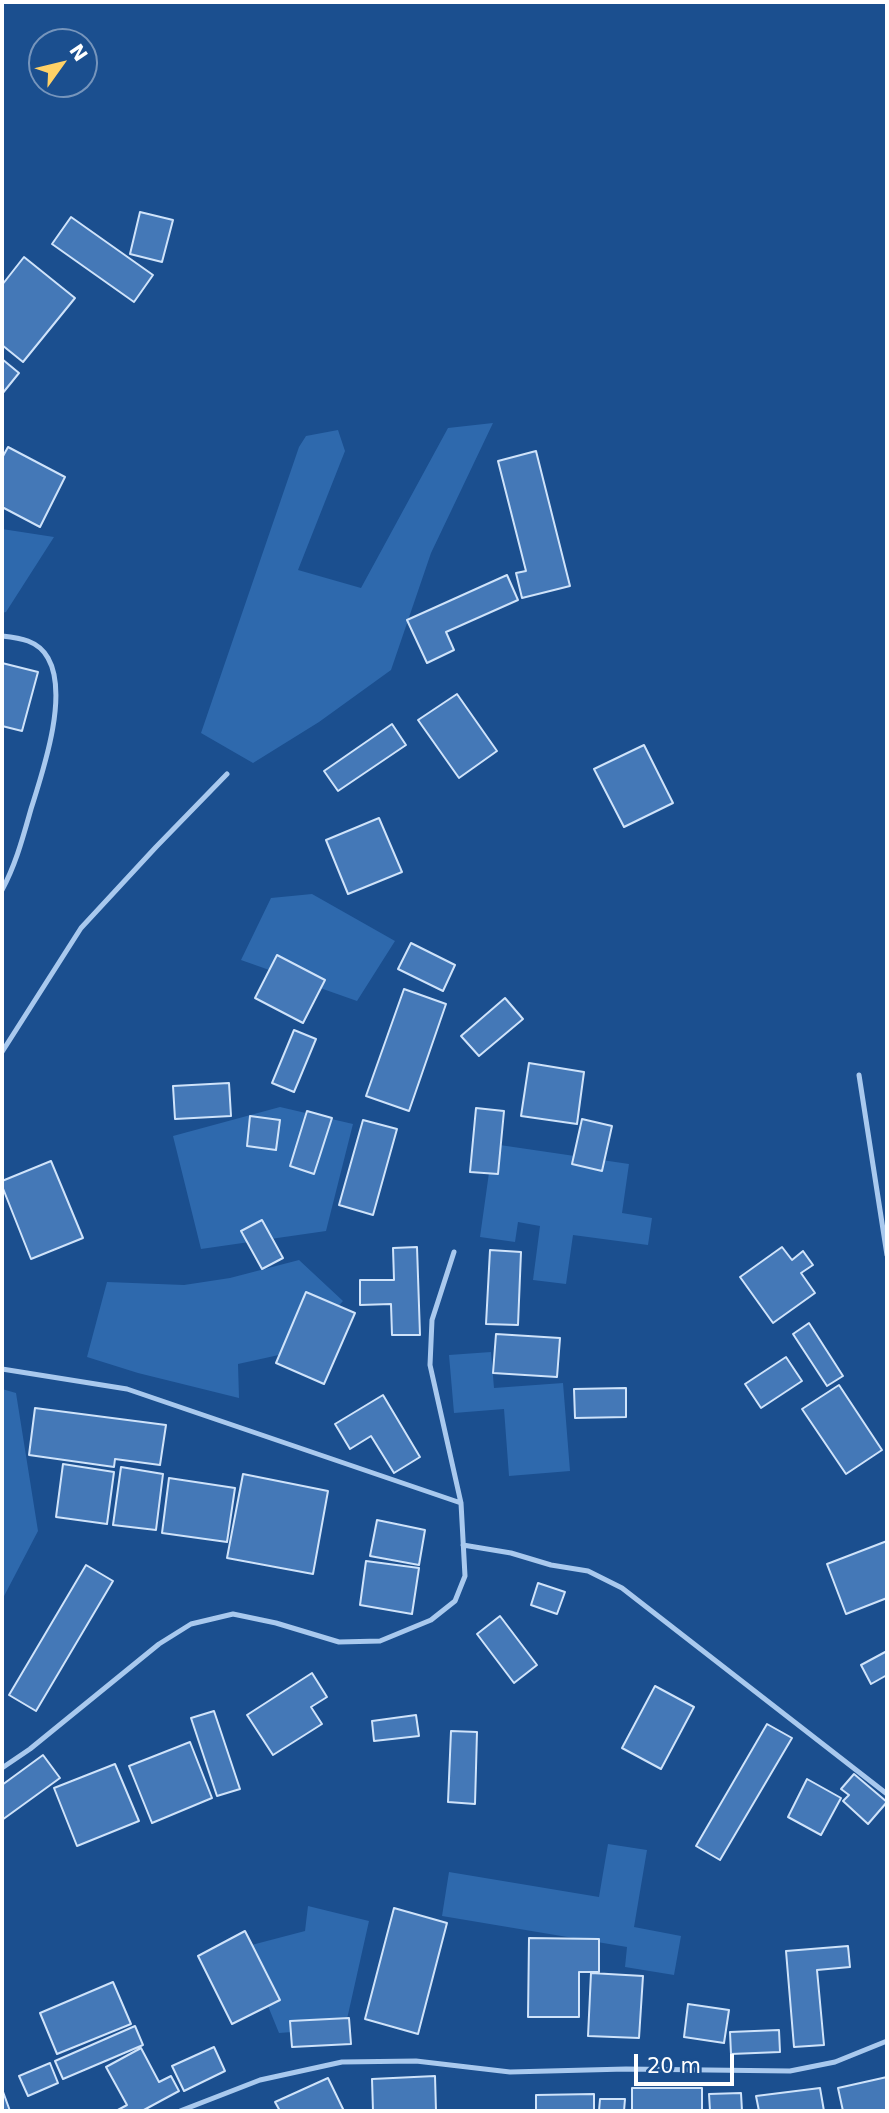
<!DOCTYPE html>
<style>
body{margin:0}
#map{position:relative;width:889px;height:2113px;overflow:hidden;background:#1b4f8f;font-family:"DejaVu Sans",sans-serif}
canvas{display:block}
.frame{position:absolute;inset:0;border:4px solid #fff;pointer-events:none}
.north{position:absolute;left:28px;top:28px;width:70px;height:70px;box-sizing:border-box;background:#1b4f8f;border:2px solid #7695bc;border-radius:50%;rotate:56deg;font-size:19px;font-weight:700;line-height:28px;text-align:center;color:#fff}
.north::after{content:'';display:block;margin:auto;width:24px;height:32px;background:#ffd166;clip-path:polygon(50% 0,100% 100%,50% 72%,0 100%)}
.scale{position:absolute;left:634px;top:2054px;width:100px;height:32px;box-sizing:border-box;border:4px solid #fff;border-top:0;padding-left:9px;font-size:21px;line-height:24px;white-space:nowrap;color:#fff;-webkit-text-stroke:5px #1b4f8f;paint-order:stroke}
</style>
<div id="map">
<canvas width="889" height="2113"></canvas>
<div class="frame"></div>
<div class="north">N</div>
<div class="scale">20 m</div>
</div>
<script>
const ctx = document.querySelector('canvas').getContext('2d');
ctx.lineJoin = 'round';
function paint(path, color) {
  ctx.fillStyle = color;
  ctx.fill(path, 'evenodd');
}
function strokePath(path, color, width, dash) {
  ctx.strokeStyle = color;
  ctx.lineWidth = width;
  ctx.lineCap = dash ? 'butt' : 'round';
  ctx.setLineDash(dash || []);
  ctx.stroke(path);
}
paint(new Path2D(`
 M493,423L431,553L391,670L319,722L253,763L201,733L299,447L306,436L338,430L345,451L298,570L361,588L448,428Z
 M2,529L54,537L6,612L2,613Z
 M312,894L395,941L357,1001L241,960L271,898Z
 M280,1107L353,1124L326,1231L201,1249L173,1136Z
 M493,1144L629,1164L622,1213L652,1218L648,1245L573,1235L566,1284L533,1280L540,1226L518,1222L515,1242L480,1237Z
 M299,1260L343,1301L297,1351L238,1364L239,1398L138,1373L87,1357L107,1282L184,1285L230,1278Z
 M491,1352L494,1388L563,1383L570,1471L509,1476L504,1409L454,1413L449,1355Z
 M2,1389L16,1393L38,1531L2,1600Z
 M608,1844L647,1850L634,1927L681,1936L674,1975L625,1967L627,1947L442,1916L449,1872L599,1897Z
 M308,1906L369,1921L345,2028L279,2033L244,1947L305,1931Z`), '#2e69ad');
const building = new Path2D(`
 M140,212L173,220L162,262L130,254Z
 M71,217L153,275L134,302L52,244Z
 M24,257L75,298L23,362L2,345V285Z
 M2,359L19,373L2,394Z
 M8,447L65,477L40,527L2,507V458Z
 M536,451L570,586L522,598L516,573L526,571L498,461Z
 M507,575L518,600L446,632L454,650L427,663L407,620Z
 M2,663L38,672L22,731L2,726Z
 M457,694L497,751L459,778L418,720Z
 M392,724L406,745L338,791L324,771Z
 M644,745L673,803L624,827L594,769Z
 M379,818L402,872L348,894L326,840Z
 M411,943L455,965L443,991L398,969Z
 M277,955L325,980L303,1023L255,998Z
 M404,989L446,1004L409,1111L366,1096Z
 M505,998L523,1019L479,1056L461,1036Z
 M294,1030L316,1039L294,1092L272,1083Z
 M529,1063L584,1072L577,1124L521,1116Z
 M229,1083L231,1116L175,1119L173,1086Z
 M476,1108L504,1111L498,1174L470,1172Z
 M307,1111L332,1118L314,1174L290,1166Z
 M250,1116L280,1120L276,1150L247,1146Z
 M582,1119L612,1126L602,1171L572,1164Z
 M363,1120L397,1129L373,1215L339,1205Z
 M51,1161L83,1238L31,1259L2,1186V1181Z
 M262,1220L283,1258L262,1269L241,1231Z
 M417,1247L420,1335H392L391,1304L360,1305V1280H394L393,1248Z
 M782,1247L792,1260L803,1251L813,1265L801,1273L815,1293L773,1323L740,1277Z
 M490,1250L521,1252L518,1325L486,1324Z
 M306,1292L355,1313L324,1384L276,1363Z
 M809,1323L843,1376L827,1386L793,1334Z
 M496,1334L560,1338L557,1377L493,1373Z
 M786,1357L802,1381L761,1408L745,1384Z
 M839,1385L882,1450L846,1474L802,1409Z
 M626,1388V1417L575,1418L574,1389Z
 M383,1395L420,1457L394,1473L371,1436L350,1449L335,1424Z
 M35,1408L166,1425L160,1465L115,1459L114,1467L29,1455Z
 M63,1464L114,1472L107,1524L56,1517Z
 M121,1467L163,1474L156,1530L113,1525Z
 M243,1474L328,1491L313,1574L227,1558Z
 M169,1478L235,1488L227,1542L162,1533Z
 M377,1520L425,1530L419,1565L370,1556Z
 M887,1541V1598L846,1614L827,1564Z
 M366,1561L419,1568L412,1614L360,1605Z
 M86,1565L113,1581L36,1711L9,1695Z
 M538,1583L565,1592L557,1614L531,1605Z
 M500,1616L537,1665L514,1683L477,1634Z
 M887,1651V1675L871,1684L861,1665Z
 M312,1673L327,1697L311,1707L322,1724L273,1755L247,1715Z
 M655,1686L694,1707L661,1769L622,1748Z
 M214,1711L240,1789L217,1796L191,1718Z
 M416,1715L419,1736L374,1741L372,1721Z
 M767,1724L792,1738L720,1860L696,1846Z
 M451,1731L477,1732L475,1804L448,1802Z
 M190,1742L212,1798L152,1823L129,1766Z
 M43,1755L60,1778L2,1820V1785Z
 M115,1764L139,1821L77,1846L54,1788Z
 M854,1774L887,1802L868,1824L843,1801L849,1795L841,1789Z
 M807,1779L841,1798L821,1835L788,1817Z
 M394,1908L447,1923L418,2034L365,2019Z
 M245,1931L280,2000L232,2024L198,1956Z
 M529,1938L599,1939V1972H579V2017H528Z
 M848,1946L850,1967L817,1970L824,2045L794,2047L786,1951Z
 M591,1973L643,1976L639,2038L588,2036Z
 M113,1982L131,2024L57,2054L40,2013Z
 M688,2004L729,2010L724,2043L684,2037Z
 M349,2018L351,2044L292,2047L290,2021Z
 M135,2026L143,2045L63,2079L55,2061Z
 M779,2030L780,2052L731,2054L730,2032Z
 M214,2047L225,2071L184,2091L172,2066Z
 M141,2048L159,2082L171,2076L179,2091L142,2111H116L127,2105L106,2067Z
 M50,2063L58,2083L28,2096L19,2076Z
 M435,2076L436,2111H373L372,2079Z
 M887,2077V2111H843L838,2088Z
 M328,2078L344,2111H280L275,2102Z
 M632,2088H702V2111H632Z
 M820,2088L824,2111H759L756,2096Z
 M2,2089L10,2111H2Z
 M741,2093L742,2111H710L709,2094Z
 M594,2094V2111H536V2095Z
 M600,2099H625L624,2111H599Z`);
paint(building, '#4478b7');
strokePath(building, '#cfe3fa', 2);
strokePath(new Path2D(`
 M2,636C20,638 38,640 48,658C69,695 43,771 31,809C23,837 16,864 2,890
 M2,1052L81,928L156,847L227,774
 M859,1075L887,1255
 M2,1369L127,1389L461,1503
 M463,1545L511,1553L551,1565L588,1571L622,1588L887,1794
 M2,1768L30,1749L159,1644L191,1624L233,1614L276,1623L339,1642L380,1641L431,1620L455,1601L465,1576L461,1503L430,1365L432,1320L454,1252
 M180,2111L260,2080L342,2062L416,2061L510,2072L626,2069L790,2071L835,2062L887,2041`), '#a9c9ee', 5);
</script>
